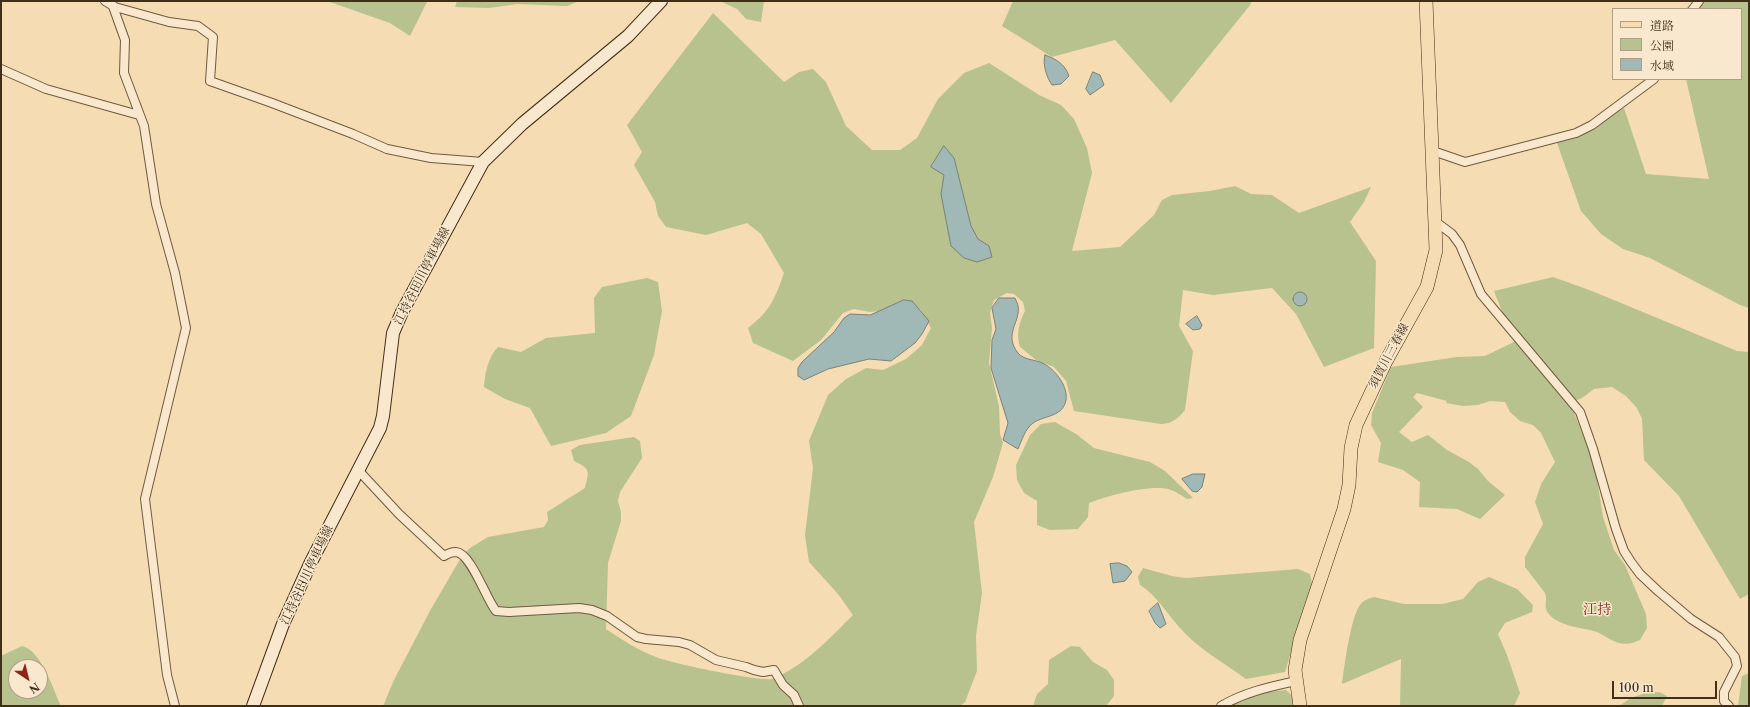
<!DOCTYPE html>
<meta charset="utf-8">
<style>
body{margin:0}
#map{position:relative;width:1750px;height:707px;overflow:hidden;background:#f6dcb2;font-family:"Libre Caslon Text","Noto Serif JP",serif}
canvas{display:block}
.frame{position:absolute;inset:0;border:2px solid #402e19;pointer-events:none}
.legend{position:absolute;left:1612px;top:8px;width:130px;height:72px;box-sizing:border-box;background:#f9e8cd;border:1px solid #af9e85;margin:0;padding:5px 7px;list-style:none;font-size:12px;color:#402e19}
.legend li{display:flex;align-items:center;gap:8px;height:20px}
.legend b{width:20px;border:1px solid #af9e85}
.north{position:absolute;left:8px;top:659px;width:40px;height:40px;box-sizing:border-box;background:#f9e8cd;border:1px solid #af9e85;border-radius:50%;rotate:145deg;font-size:11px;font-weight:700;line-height:16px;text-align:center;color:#402e19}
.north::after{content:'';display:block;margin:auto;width:14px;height:18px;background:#8f2418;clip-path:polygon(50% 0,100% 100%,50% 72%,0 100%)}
.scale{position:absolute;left:1612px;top:681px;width:105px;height:18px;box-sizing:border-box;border:2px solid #402e19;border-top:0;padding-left:5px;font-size:12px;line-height:14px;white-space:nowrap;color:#402e19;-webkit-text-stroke:3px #f9e8cd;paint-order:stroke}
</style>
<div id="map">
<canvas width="1750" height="707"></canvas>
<div class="frame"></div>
<ul class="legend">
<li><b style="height:5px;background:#f6dcb2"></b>道路</li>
<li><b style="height:11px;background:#b7c28f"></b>公園</li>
<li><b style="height:11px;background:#a0b9b6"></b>水域</li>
</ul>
<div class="north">N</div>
<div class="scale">100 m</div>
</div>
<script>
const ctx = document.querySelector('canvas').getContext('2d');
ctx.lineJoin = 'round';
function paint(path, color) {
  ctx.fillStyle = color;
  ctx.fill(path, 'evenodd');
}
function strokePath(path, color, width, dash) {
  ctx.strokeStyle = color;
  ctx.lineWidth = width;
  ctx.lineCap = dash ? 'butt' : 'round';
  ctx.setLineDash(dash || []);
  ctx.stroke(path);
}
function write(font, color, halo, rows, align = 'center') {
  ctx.font = font + ' "Libre Caslon Text","Noto Serif JP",serif';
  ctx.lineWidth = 3;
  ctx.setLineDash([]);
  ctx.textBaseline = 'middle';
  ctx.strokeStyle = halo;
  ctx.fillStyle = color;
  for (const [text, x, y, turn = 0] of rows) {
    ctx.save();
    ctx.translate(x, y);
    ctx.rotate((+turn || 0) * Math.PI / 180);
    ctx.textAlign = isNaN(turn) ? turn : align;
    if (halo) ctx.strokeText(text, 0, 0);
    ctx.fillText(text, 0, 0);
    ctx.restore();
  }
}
paint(new Path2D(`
 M327,1H426L427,2L410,36L390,23Z
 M457,1H579L567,6L517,4L489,8L455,7Z
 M720,1H764L761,22L746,19L737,9Z
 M1013,1H1250L1251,4L1171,103L1115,40L1052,57L1002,26Z
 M1694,1H1749V308L1740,305L1650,258L1623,249L1601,234L1581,211L1556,140L1624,108L1646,174L1709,179L1686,79H1741V9H1685Z
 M713,13L784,82L799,72L813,69L826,82L846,126L872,150H900L917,138L938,99L964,73L989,63L1039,95L1061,105L1074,119L1087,148L1092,173L1072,251L1120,247L1154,215L1162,200L1172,195L1210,191L1235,186L1251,194L1272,195L1299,213L1371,187L1364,202L1350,222L1376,261L1374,348L1324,367L1296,314L1272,288L1213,295L1183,290L1179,326L1193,351L1185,410C1179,418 1171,424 1161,424L1074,411L1066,381L1054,367L1036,360L1020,347C1016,333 1019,323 1025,311L1023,302L1014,294L1007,293L994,300L990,313L992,328L989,363L999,406L1000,434L1003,443L993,477L974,522L982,593L976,636L977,671L965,702L960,706H383L394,680L431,609L462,556L470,548L488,537L544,527L548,520L547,512L585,488C589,471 591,469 574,461L571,450L580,445L634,437L640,441L642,458L620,492L618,501L621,512V521L608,563L606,629C622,640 638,650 656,657C669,663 762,682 772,679C803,667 830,638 853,615L838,594L809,562L805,535L813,468L809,441L828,395L846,379L866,368L883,370L906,359L922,345L931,328L920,309L906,304L888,310L870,312L854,309L843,313L821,340L793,361L753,343L748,328C770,311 775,299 784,273L761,234L747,223L706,235L666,227L658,216L655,202L634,165L642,152L627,125Z
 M1553,277L1592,291L1737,351L1749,352V594L1740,599L1679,496L1644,460L1642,419L1637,408L1626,396L1612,387L1594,389L1582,398L1570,403L1590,452L1596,473L1603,517L1614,550L1625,565L1646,614L1647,628L1640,640C1633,643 1627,645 1619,643C1611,641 1604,635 1597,632C1581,627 1559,627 1548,613C1543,607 1548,600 1545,593L1525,567V557L1543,524L1535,502L1541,484L1555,462L1541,433L1533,425L1520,421L1510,412L1505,402L1490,401L1478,405L1463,406L1446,403L1447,401L1417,393L1413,397L1423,407L1399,432L1412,442L1428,435L1447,450L1469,462L1478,469L1488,481L1505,495L1480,519L1457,509L1419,507L1420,482L1403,470L1378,462L1381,443L1371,425L1372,413L1391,367L1457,357L1485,356L1514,342L1494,291Z
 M647,278L658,282L662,311L654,355L631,416L606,433L551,446L530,408L505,399L484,387C485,373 488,357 498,347L521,352L546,338L595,333L594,298L602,287Z
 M1055,422L1076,434L1094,448L1150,462L1165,471L1193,498L1187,499C1182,496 1177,492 1171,490C1153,483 1107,496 1089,503L1088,517L1078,529L1050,530L1037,525V501L1024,493L1017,480L1016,465L1030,435L1041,424Z
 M1143,568L1172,576L1186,578L1298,569L1310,574L1312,583L1285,672L1246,679C1224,663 1197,648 1179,627C1167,613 1156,595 1140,585L1138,577Z
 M1489,577L1517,589L1533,605L1532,612L1505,623L1498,634L1507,655L1520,693L1514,706H1400L1401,659L1342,684C1344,668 1351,614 1361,604C1364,600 1370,598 1374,597L1404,604H1442L1463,599L1478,582Z
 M22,646C41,650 53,689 61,706H1V656ZM16,667H40V691H16Z
 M1071,646L1080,647L1093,662L1107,670L1114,680V696L1106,706H1033L1037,694L1048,684L1049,660Z
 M1749,673V706H1738L1742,676Z
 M1286,690L1291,695L1295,706H1231L1267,692Z
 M1648,692H1659L1667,696L1662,706H1619L1631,698Z`), '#b7c28f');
const water = new Path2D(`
 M1045,55C1056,59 1065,64 1069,76L1061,84L1052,85C1047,78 1042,64 1045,55Z
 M1093,72L1100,75L1104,85L1090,95L1086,89Z
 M944,146L954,158L971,226L978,239L989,246L992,257L977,262L964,258L951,246L941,194L944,175L931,167Z
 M1293 299a7 7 0 1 1 14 0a7 7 0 1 1-14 0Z
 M999,298H1015C1016,301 1018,304 1018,306C1021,322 1003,334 1018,353C1024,361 1038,359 1046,365C1057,372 1068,387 1066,400C1063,417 1045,415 1033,423C1025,429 1022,440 1018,449L1003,440L1008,423L991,368L992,340L996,329L992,308Z
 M904,300L912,301L929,321L922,334L915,343L891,361L869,359L828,369L804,380L798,376V368L802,362L834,332L844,318L850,314L870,315Z
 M1197,316L1202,325L1200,329L1193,330L1186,324Z
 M1193,474H1205L1202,487L1197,492L1192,491L1182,479Z
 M1119,563L1127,566L1132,572L1125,581L1113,583L1110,564Z
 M1158,603L1166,624L1160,628L1155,623L1149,611Z`);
paint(water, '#a0b9b6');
strokePath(water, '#7a8177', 1);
const street = new Path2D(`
 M105,1L115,7L169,22L198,26L213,37L210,81L272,103L353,134L387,149L431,158L483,162
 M111,1L125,40L124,73L144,126L156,204L175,273L186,328L145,499L167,675L175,706
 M1693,9L1699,1
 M1,69L46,89L139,115
 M1433,151L1465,162L1576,133L1592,125L1654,79
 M1436,222L1452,234L1460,245L1481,294L1580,412L1593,449L1616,529L1624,551L1631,562L1640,574L1658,591L1691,619L1719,637L1735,657L1737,666L1724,692V701L1729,706
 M359,471L399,514L444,556C447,554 453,552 456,552C471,553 486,599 496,611L509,612L579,608L592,610L607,616L637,637L646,639L679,642L690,645L716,660L746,667L754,670L763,672L774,670L783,685L794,695L799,706
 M1221,706C1245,692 1269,687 1296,681`);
const secondary = new Path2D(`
 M253,706L283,624L311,562L380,428L383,416L393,333L402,312L483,162L522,124L628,36L661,1`);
const primary = new Path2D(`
 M1300,706L1295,670L1300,640L1344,509L1349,485L1351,448L1356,425L1386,361L1427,287L1436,250L1426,1`);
strokePath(street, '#6e5a3f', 10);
strokePath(secondary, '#402e19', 14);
strokePath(primary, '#402e19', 14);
strokePath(street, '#f9e8cd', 8);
strokePath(secondary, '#f9e8cd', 12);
strokePath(primary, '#f6dcb2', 13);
write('12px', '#402e19', '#f9e8cd', [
 ["江持谷田川停車場線",422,276,-63],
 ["須賀川三春線",1389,356,-62],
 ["江持谷田川停車場線",307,575,-65]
]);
write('14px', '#7a1f14', '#f9e8cd', [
 ["江持",1597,610]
]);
</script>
